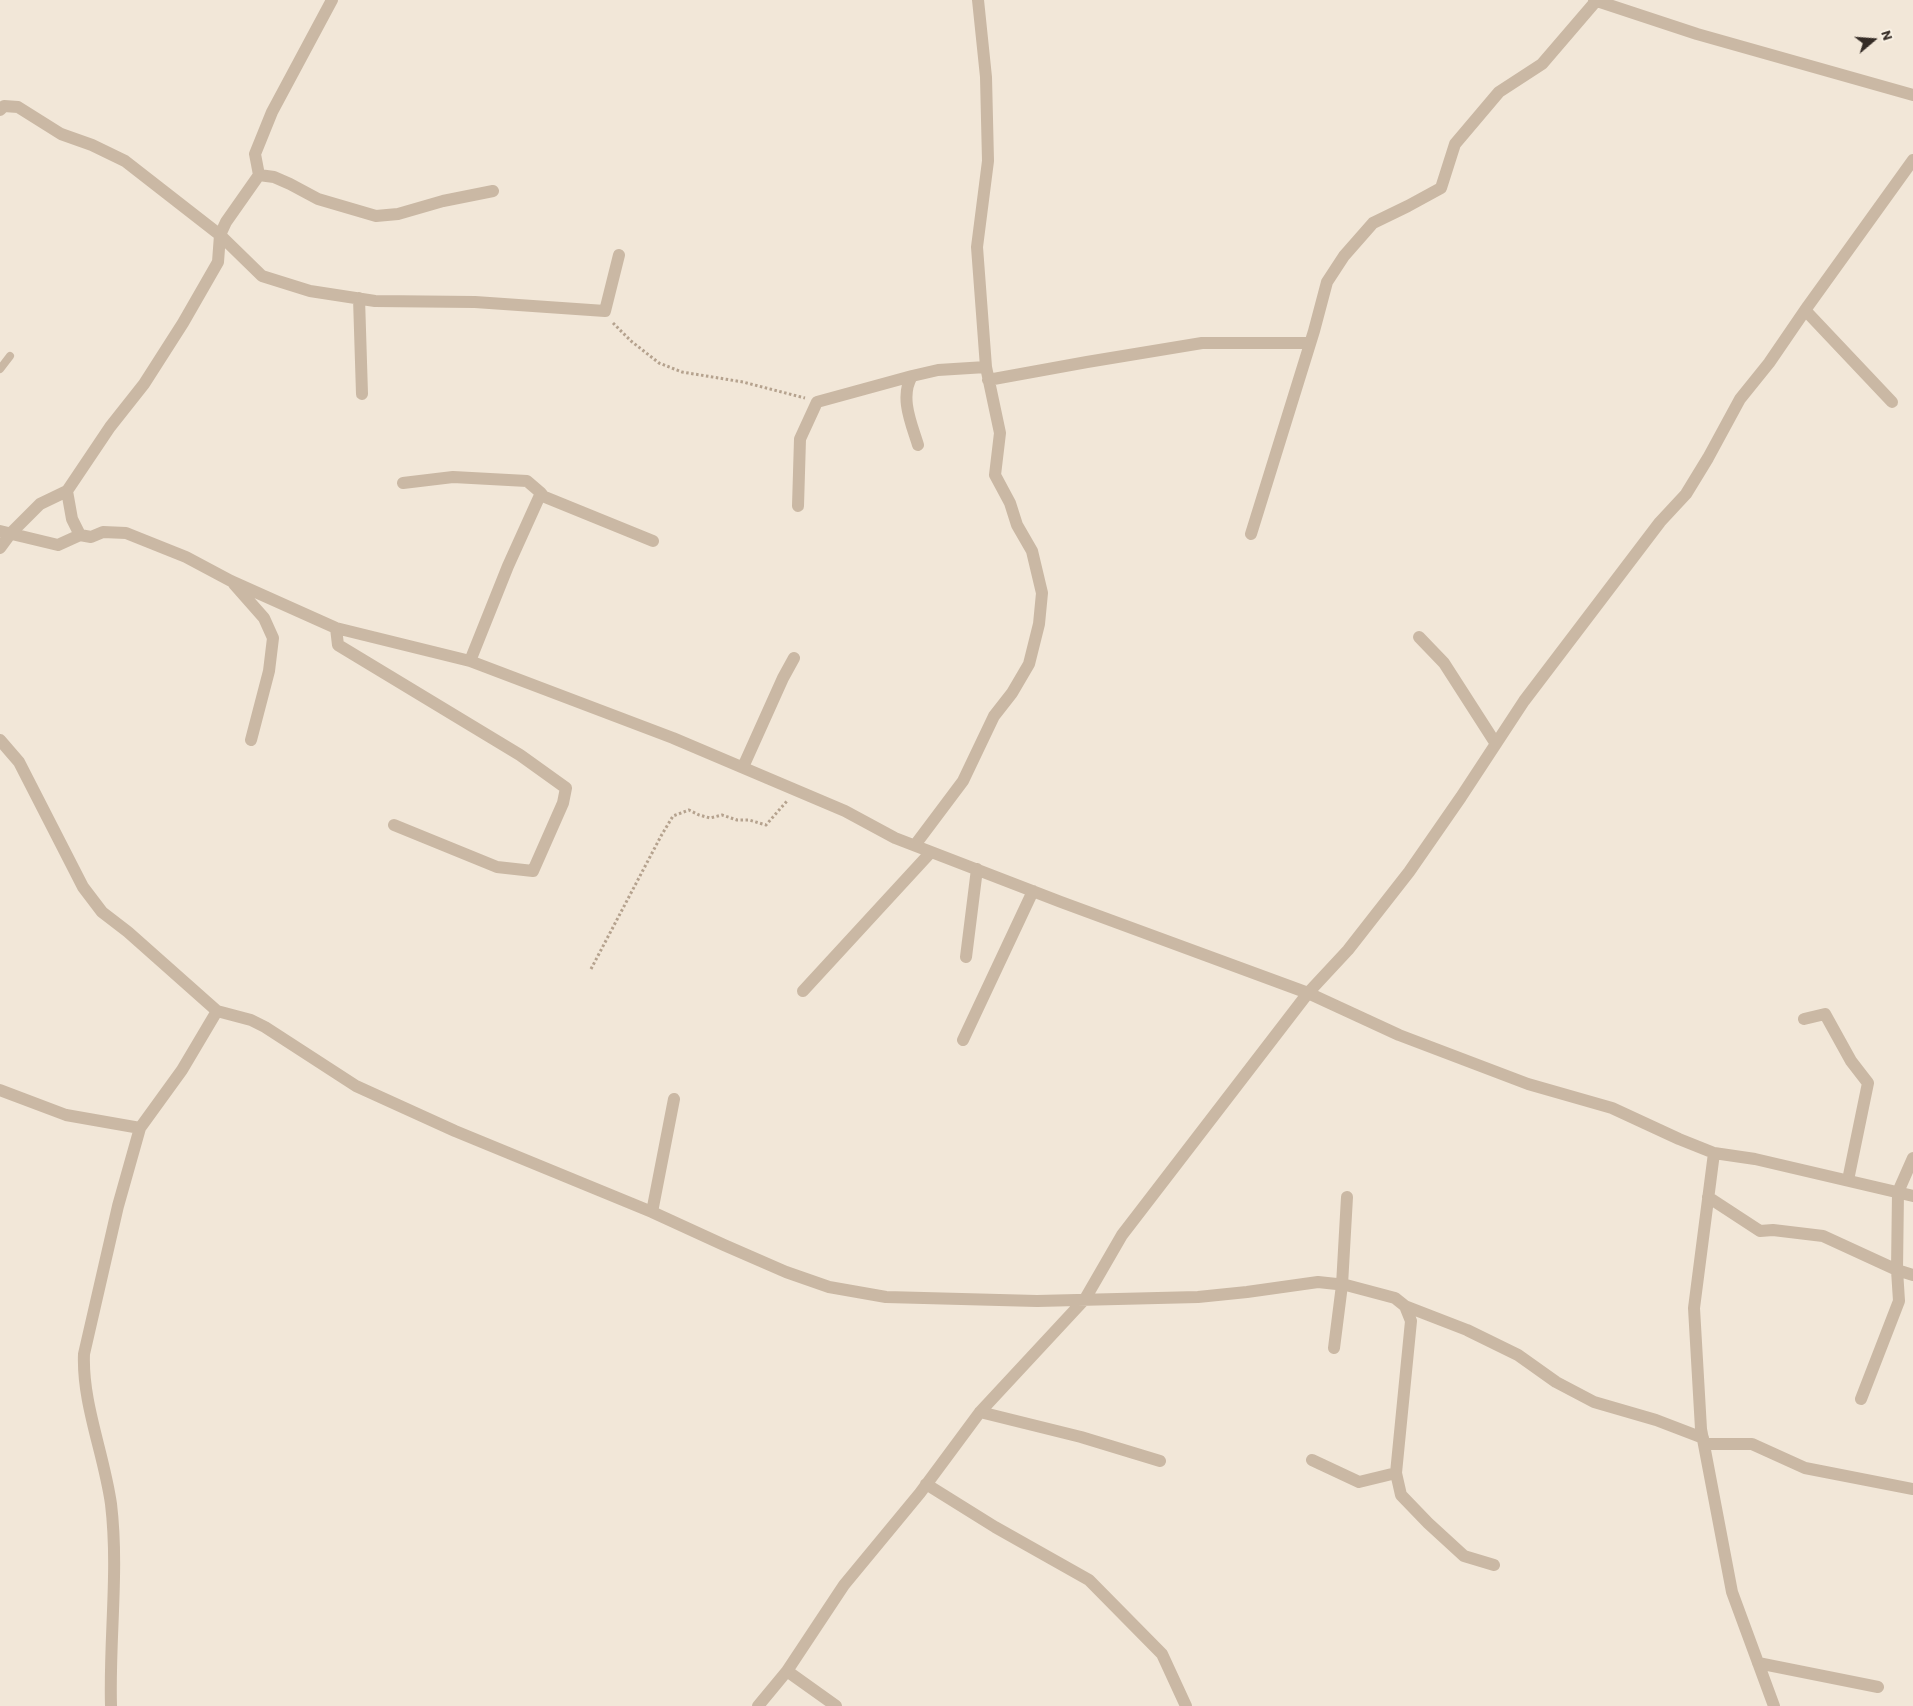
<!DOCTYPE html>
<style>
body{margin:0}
#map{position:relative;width:1913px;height:1706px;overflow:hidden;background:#f2e7d8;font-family:Barlow,sans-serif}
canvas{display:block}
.north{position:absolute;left:1848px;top:15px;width:50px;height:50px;-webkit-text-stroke:4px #f9f1e4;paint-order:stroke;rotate:72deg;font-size:14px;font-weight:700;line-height:20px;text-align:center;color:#352c26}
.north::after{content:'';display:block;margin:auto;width:18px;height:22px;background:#352c26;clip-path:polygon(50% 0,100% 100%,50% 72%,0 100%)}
</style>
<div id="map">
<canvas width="1913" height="1706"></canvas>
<div class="north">N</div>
</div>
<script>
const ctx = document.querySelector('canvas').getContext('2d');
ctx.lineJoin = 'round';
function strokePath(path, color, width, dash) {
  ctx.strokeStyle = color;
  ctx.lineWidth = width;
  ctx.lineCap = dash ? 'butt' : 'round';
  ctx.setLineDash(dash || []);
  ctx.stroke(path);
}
strokePath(new Path2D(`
 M613,323L631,341L659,363L682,372L743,382L805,398
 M591,969L661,836L673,816L689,810L699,815L710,818L722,815L737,820H749L766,825L787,801`), '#b5a28e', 3, [2.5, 2.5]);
strokePath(new Path2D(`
 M0,369L10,356`), '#cab8a4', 8);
strokePath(new Path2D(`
 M1594,0L1697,34L1913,95
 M0,110L4,106L18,107L61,134L92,145L125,161L220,235L262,276L310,291L375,301L475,302L605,311L619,255
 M259,175L274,177L290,184L318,199L376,216L398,214L443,201L493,191
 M359,298L362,394
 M1805,310L1892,402
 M988,380L1087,362L1202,343H1310
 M918,445C912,425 899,397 912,376L938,370L986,367
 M403,483L453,477L527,481L541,493L508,566L470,661
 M540,495L653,541
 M798,506L800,439L817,402L912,376
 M0,531L58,545L80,535L91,537L103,532L126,533L186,557L231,581L336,628L470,661L673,738L845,811L895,838L1061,902L1308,993L1399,1035L1528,1084L1612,1108L1679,1139L1714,1153L1755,1159L1913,1196
 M1251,534L1314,331L1327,282L1344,256L1373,223L1408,206L1441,188L1455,144L1499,92L1542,64L1596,1
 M80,535L72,519L67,491L110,427L144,384L183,323L218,262L220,235L226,222L259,175L255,154L272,112L332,0
 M0,548L11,533L40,504L67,491
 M234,584L264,618L273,638L269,671L251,740
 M336,628L338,645L520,755L566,788L563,803L533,871L497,867L394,825
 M1419,637L1444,663L1496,744
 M0,740L19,762L83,887L102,912L128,932L217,1011L251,1020L265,1027L356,1086L455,1131L652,1212L724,1245L786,1272L829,1287L886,1297L1037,1301L1198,1297L1247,1292L1318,1282L1346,1285L1395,1298L1405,1306L1411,1321L1396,1473L1401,1495L1428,1523L1464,1556L1494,1565
 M743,767L783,678L794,658
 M915,845L963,781L994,716L1012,693L1029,664L1039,624L1042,593L1032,551L1017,525L1010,503L995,475L1000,433L986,367L977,247L988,161L986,77L978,0
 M966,957L977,869
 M803,991L931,852
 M1804,1019L1825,1014L1851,1061L1868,1083L1848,1180
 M963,1040L1033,891
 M0,1090L66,1115L140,1128
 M1714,1153L1694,1308L1701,1429L1732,1592L1774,1706
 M1708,1197L1760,1231L1773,1230L1823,1236L1897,1270L1913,1275
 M652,1212L674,1099
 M1405,1306L1467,1330L1518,1355L1556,1382L1594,1402L1656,1420L1703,1438
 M1334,1348L1342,1285L1347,1197
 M1861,1399L1899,1301L1897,1270L1898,1192L1913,1158
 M980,1412L1081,1437L1160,1461
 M1704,1444H1752L1805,1468L1913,1489
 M1312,1460L1359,1482L1396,1473
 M926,1484L995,1527L1089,1580L1162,1654L1186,1706
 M1758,1663L1878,1687
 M787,1671L836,1706
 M111,1706C109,1639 119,1571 111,1504C104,1454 82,1403 84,1354L118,1206L140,1128L182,1070L217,1011
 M758,1706L787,1671L844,1585L920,1493L980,1412L1085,1299L1122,1235L1308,993L1348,950L1409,872L1461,797L1524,701L1660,522L1686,494L1708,458L1740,399L1769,363L1808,306L1913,160`), '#cab8a4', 12);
</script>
